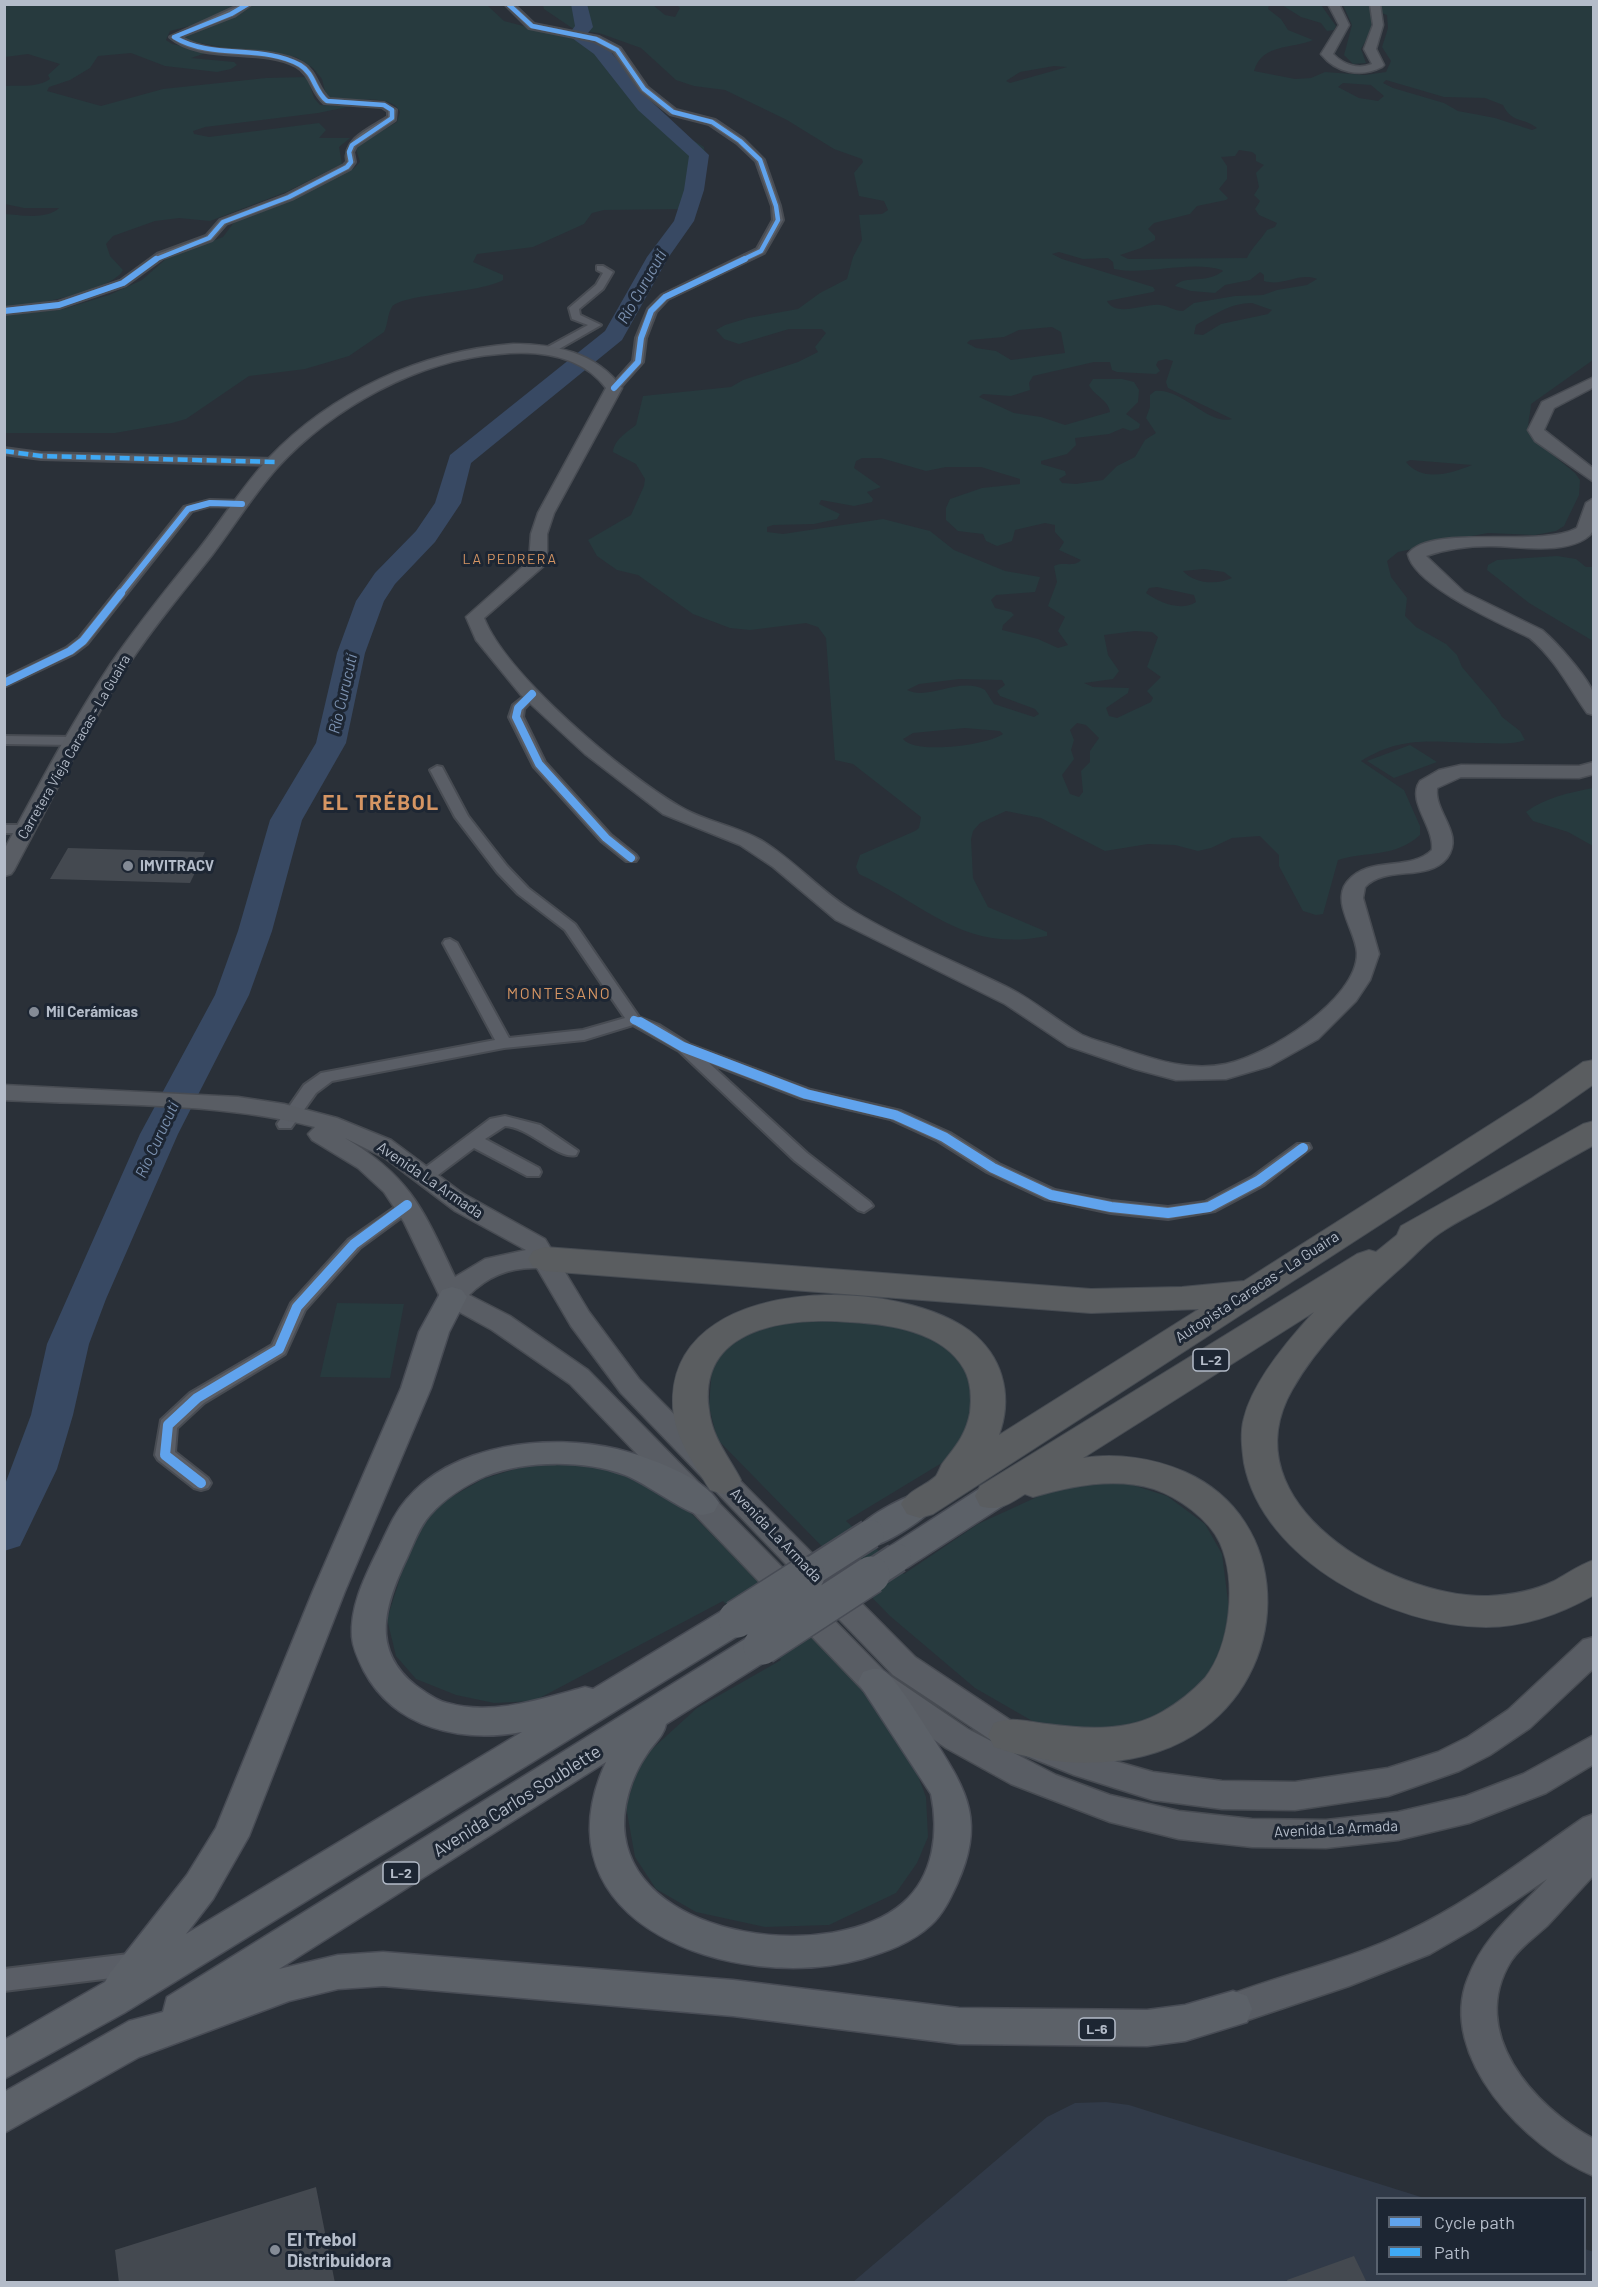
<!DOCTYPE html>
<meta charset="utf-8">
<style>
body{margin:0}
#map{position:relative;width:1598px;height:2287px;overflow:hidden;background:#2a3038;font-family:Barlow,sans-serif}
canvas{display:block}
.frame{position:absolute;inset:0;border:6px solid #b4bcc9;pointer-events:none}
.legend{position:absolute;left:1376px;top:2197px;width:210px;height:78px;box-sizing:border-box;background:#1d2633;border:2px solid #59626f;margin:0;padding:8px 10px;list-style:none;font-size:18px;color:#b4bcc9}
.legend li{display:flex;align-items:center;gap:12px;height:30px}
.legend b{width:30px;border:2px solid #59626f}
</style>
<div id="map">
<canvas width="1598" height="2287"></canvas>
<div class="frame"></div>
<ul class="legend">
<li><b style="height:8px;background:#60a3ed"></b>Cycle path</li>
<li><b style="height:8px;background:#3fa9f5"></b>Path</li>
</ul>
</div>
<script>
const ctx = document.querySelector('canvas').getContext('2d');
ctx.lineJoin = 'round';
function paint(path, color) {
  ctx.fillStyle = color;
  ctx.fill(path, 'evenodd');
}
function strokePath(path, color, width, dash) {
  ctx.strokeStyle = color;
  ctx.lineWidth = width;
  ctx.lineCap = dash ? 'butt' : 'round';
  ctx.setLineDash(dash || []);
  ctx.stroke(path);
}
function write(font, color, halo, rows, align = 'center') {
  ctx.font = font + ' Barlow,sans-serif';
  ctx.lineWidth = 6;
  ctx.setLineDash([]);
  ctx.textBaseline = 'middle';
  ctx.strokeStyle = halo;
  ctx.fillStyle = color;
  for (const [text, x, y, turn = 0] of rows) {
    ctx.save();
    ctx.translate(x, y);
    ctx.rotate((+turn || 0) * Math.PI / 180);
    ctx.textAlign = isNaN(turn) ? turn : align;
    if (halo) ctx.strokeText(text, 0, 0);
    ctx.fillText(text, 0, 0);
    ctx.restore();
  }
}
paint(new Path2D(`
 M1106,2102L1129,2105L1424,2198H1378V2274H1584L1585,2249L1594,2252L1593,2282H853L1047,2117L1075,2103Z`), '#313a48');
paint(new Path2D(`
 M676,4L1269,5L1268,9L1281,19L1288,30L1313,40C1293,49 1262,43 1254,71L1295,79L1311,78L1325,72L1365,75L1386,72L1391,61L1382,47L1388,28L1387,15L1379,12L1373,14L1371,31L1361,49L1366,63L1353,64L1344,55L1352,25L1343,5H1593V360L1531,404C1531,412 1527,422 1529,429C1532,441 1565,464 1575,473L1580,480L1579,495L1564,526L1556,531L1535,535L1488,533L1472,536L1398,552L1387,561L1391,577L1407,598L1405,616L1416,627L1446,644L1457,655L1462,667L1496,707L1502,717L1520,731L1525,740C1512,745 1497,743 1483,743C1433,743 1405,734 1361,761L1404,790L1420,826V835C1395,858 1366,851 1338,860L1323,914L1316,915L1303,911L1279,866V855L1260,836L1232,838L1211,848L1198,851L1175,845L1148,844L1105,851L1041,818L1006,811L980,823L973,831L971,839L973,878L988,907L1047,932V936C964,953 928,906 859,874L856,867L860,855L915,831L919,828L921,817L853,764L835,760L826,638L818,627L806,623L750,630L730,628L693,614L638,575L617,570L597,556L588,540L631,515L644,486L645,479L636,464L613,452C614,440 627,432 636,425L643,396L731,387L743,380L798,362L818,352L815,347L826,333L822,329H789L739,344L724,339L716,330L725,325L748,318L798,309L820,293L847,279L853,257L862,240L859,215L882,214L888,210L884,201L859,196L854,173L863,162L862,159L834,149L787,120L725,90L694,86L676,80L641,48L599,33L575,30L544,9L543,5H653L665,15L675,17L680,8ZM1054,66L1067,67L1010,83L1006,81L1020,72ZM1386,80L1444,97L1485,98L1503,105C1512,124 1524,117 1537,128L1532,130L1495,118L1458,111L1444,103L1393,88L1383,83ZM1343,83L1371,85L1384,96L1378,101L1359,98L1338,87ZM1239,150L1252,152L1256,155V161L1264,165L1256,173L1259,187L1254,195L1260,201L1255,209L1259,215L1277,223L1275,227L1267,230C1261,240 1252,247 1247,258L1128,259L1120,255L1141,248L1155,240V236L1148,229L1154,223L1190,214L1197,206L1226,200L1228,198L1219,189L1227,179V166L1221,157L1235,156ZM1059,252L1083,259L1108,258L1113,262L1114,269C1149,276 1187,260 1222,270L1223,271C1205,285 1186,274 1175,286L1191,291L1215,293L1225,285L1250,280L1260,272L1264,275V281C1283,287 1299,272 1317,279L1307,285L1277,290L1263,295L1235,296L1194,303L1183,311C1174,311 1169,306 1160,305C1145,303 1116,318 1107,301L1153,292L1155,290L1153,287L1062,259L1052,254ZM1252,303L1272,310L1268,314L1221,324L1203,335L1194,334L1196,325C1214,315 1230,303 1252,303ZM1052,327L1061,332L1065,353L1011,360L996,351L976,348L967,343L970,340L1004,337L1019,330ZM1166,359L1173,361L1166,382L1168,388L1232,419C1208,426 1183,388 1155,391L1150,395V407L1146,418L1156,433L1145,440L1135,457L1117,466L1103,480L1076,484L1062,483L1059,479L1066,475L1065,471L1041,464V461L1067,454L1076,445L1075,438L1109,434L1123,428L1131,431L1139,428L1140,424L1126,414L1138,402L1139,390L1134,382L1122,379H1093L1089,385C1094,396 1108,399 1110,412L1065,425L1041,417L1014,413L979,397L983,394L1011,396L1030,390L1029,383L1033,376L1094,362H1110L1112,370L1117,372L1156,374L1160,371L1156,365L1158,361ZM862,458H881L926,471L946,467H981L1020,479V484L982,488L950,499L946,508V520L958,531L983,534L986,541L997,546L1012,541L1015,530L1045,523L1055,525V532L1064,542L1059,550L1081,560C1074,568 1063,561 1054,566L1057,582L1048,606L1065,617L1058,631L1068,645L1058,648L1038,639L1002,630L1003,625L1014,615L1011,612L995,608L991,600L996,595L1035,592L1040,577L1005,571L954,550L930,531L883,519L783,534L767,532V527L773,525L814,524L837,519L840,514L819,504L821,500L854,506L872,502L873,499L867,492L881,487L854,468L856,461ZM1410,460L1472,465C1452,473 1423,483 1406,462ZM1204,569L1224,572L1232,578C1218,585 1194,584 1183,571ZM1157,587L1194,595L1196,602C1180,612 1159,602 1146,593L1149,588ZM1135,631L1152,632L1158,637L1147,667L1161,677L1147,691L1153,698L1151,702L1117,718L1109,716L1106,708L1128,693L1129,688L1093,687L1084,683L1113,679L1119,671L1108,655L1104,635ZM959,679L1002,680L1005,685L997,691L1000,696L1035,709L1039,714L1034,717L994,704L985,690C960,676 929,701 907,690L919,684ZM1077,723L1086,725L1099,738L1090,751V762L1081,771L1083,792L1079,797L1070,794L1062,775L1074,759L1071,750L1074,740L1070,730ZM965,728L1000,731L1003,734C988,745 915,755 903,739L913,733Z
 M5,5H487L504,21L608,48C619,62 613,80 626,93C632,99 645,101 652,107L655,109L654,117C668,136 686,134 704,147L706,164C702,168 692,195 692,200L685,209L604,210L592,213L584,224L533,247L477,254L473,262L503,275V280C482,293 400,294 392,307C387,315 388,325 384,332L349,356L305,369L249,376L186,419L172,423L115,433H5V315L60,310L109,295L142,280L168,257L223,237L235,221L278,206L353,169L360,162L356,149L358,145L397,122L400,112C391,92 350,103 332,100L326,95L322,79L313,68L296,57L236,50L184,40L182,37L192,27L189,26L170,31L166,40L172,44L209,52L191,58L234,62L237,65L231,69L217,72L165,66L131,53L98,56L90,68L70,80L49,87L47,91L101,106L163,89L266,78L307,77L314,98L320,105L352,106L318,113L205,127L193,131L194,134L209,137L319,123L326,130L319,138H350L339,147L342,164L286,192L210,221L179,218L155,221L113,236L106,244L110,256L123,270C113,291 27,307 5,307V214C20,215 47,220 59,208H24L5,204V86C20,85 37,88 50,79L48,75L60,64L28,54L5,57Z
 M1282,5H1321L1336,26L1334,30L1327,31L1321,23L1301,17Z
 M1557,556L1576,559L1586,567H1593V641L1529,603L1487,570L1488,565L1497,560Z
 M1410,745L1437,762L1394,778L1367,761Z
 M1593,788V846L1568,832L1533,821L1526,812C1546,797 1569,793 1593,788Z
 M337,1303L404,1304L390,1378L320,1377Z
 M798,1313L875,1317L954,1347L975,1374L967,1436L950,1458L846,1521L904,1574L978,1524L1061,1486L1092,1481L1123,1482L1167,1496L1205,1524L1222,1554L1229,1609L1218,1670L1145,1733L1041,1726L975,1688L890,1616L717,1439L709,1406L712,1368L727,1343Z
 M544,1460L611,1469L683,1505L864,1689L906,1745L926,1797L928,1837L917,1863L896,1893L829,1925L765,1927L696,1912L656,1889L635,1857L626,1807L640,1760L697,1708L781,1660L723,1601L534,1701L494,1703L456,1695L416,1679L396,1656L387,1619L407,1556L430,1509L483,1479Z`), '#273a3e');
paint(new Path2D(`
 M571,4H587L593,27L588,33L606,46L652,102L709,155L704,190L694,221L668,258L622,340L471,463L461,503L435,542L395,584L384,601L365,653L346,743L302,820L272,931L249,995L178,1134L106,1299L89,1344L73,1415L57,1469L20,1546L4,1551V1487L31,1415L47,1344L140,1134L215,995L238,931L270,820L316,743L337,653L356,601L375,573L416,531L435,503L450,455L605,331L647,257L674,221L684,190L689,156L638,110L594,54L572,38L569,34L575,26Z`), '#384963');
paint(new Path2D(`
 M68,848L205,852L190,883L50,879Z
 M316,2187L335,2283H119L115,2250Z
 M1354,2256L1367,2283H1288L1287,2280Z`), '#444950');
const street = new Path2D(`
 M242,4H251L234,16L180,37C216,59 265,43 302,63C317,71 317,89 329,99L384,103L396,110L395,120L356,146L353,152L355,162L350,169L292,199L226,224L212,240L163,258L126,285L59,308L4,314V308L58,302L120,281L157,254L206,236L220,220L286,195L344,165L347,162C342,139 371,128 388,117V111L382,107L324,103C311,92 312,75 296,66C261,47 201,64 170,37Z
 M505,4H513L534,24L599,37L620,48L647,87L676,110L715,120L743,139L764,160L780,206L783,220L764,253L668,299L656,312L646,338L643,362L618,390L609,388L633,361L636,338L648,309L662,295L757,249L773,220L772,206L756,161L737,143L709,124L670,114L641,91L614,52L594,41L529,28Z
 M597,266H603L613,272L603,289L579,309L580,315L601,325L552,353H544V349L588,325L572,319L569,308L596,285L603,273L597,270Z
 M4,448L41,453L275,459L281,462L275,465L41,459L4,454Z
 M210,500L242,501L248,504L242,507L210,506L192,511L87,644L74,654L4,687V678L66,648L79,638L184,507Z
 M532,690L538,694L524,709L523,717L545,762L611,835L636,855L638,858L636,861H626L601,841L534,767L509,717L513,705Z
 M4,736L74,737L81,741L74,745L4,744Z
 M437,766L442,767L468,816L507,866L528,888L575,924L639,1017L659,1025L689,1044L811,1090L901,1111L950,1133L999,1164L1055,1190L1111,1201L1168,1207L1205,1202L1252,1177L1297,1144H1309L1311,1148L1264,1185L1215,1211L1168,1219L1111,1213L1045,1199L987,1172L938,1141L890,1119L800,1098L709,1063L807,1153L870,1202L873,1206L864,1212L858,1210L795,1161L679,1051L633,1025L584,1040L504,1048L332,1081L316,1093L291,1128H279L277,1124L304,1085L321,1073L495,1040L443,943L445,940L450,939L457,943L509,1038L583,1030L625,1018L565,930L518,894L497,872L455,817L430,770Z
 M4,825H26L33,829L26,833H4Z
 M505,1116L540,1125L578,1151L576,1155C558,1160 529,1127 505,1126L485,1139L539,1168L541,1172L539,1176H527L474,1148L430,1181H418L416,1177L418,1173L490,1119Z
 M407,1199L413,1201L415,1205L413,1209L360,1248L305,1310L285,1354L204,1403L177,1428L175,1452L208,1478L211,1483L208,1488L201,1490L194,1488L158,1460L155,1455L161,1420L190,1393L272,1345L291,1303L348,1240Z
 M137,1953L145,1956L149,1964L145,1972L137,1975L4,1991V1969Z`);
const secondary = new Path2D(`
 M1328,4H1339L1349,25L1333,54C1343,64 1357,70 1372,64L1364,49L1373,25L1370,4H1380L1383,25L1376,49L1384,65L1382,67C1361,78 1336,73 1321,54L1339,25Z
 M513,344C554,344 596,352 622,388L554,513L547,534V563L484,618C506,675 625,775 679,806C705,822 738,826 764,842C796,862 821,892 853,911C901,940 958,963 1009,988C1035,1001 1057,1021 1082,1035C1093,1040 1106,1043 1117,1047C1153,1059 1188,1072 1226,1064C1266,1056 1358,1000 1357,953C1356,931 1331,902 1347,882C1368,855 1410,872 1432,850C1435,827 1406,801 1420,781L1439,770L1461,765L1579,766L1594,762V774L1579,778L1461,777L1437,788C1434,813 1465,834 1447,858C1428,882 1385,865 1365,887L1363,898L1379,954L1370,980L1356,1001L1318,1039L1270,1066L1226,1079L1176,1080L1135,1069L1068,1046L1005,1004L836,920L773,867L740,845L663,814L585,754L521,695L476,640L466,617L529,561L531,534L538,513L606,388C581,355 538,350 499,354C418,360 332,408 277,468C253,495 234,526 212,555C183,592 152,628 127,667C85,732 50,802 14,870L11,874L4,876V850C38,787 71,724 110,665C138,624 168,587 199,549C222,520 242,487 268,459C331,392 422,351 513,344Z
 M1594,377V387L1554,408L1544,430L1594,469V482L1535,441L1528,430L1542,402Z
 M1594,498C1594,507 1597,528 1590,535C1567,556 1518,546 1490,546C1469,546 1446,549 1426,556L1464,592L1542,630C1556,642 1589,678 1594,695C1595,701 1594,709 1594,715L1587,713C1569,687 1555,659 1530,638C1502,624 1414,586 1408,554C1431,523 1539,549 1577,528L1586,503Z
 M4,1085L238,1097L284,1104L337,1118L391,1140L462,1193L545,1239L589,1312L639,1379L915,1657L1019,1726L1090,1754L1153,1772L1222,1781L1295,1782L1388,1768L1438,1752L1468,1737L1508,1710L1583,1640L1594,1637V1668L1530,1728L1490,1755L1459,1771L1388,1796L1295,1810L1222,1809L1153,1800L1074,1775L997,1744L893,1675L621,1393L571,1326L537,1268C510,1267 488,1276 469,1295L510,1316L588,1370L886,1673L968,1729L1056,1775L1110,1795L1179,1811L1252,1819L1326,1820L1398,1812L1466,1796L1523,1774L1594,1735V1764L1546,1793L1469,1823L1398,1840L1326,1848L1252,1847L1179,1839L1110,1822L1011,1784L946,1748L864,1691L570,1384L492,1330L443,1303L404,1222L384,1192L358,1168L312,1140L308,1134L315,1127C214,1101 108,1106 4,1100ZM345,1138L385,1158L455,1211L526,1250L485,1259L455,1277C424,1211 411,1177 345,1138Z
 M1594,1814V1875C1578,1892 1563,1909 1547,1926C1535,1937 1520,1947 1511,1961C1467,2032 1533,2106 1594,2139V2176C1527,2149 1436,2056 1468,1978C1485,1934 1516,1912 1547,1879L1475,1928L1430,1954L1349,1986L1233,2025L1221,2020L1216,2009L1221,1998C1282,1974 1347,1961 1406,1932C1470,1902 1525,1858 1583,1818Z`);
const primary = new Path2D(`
 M452,1287L462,1290L467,1297L449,1332L431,1388L345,1591L249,1836L213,1899L186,1934L522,1732C462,1743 395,1729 364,1671C359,1661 353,1649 352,1637C350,1608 363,1581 375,1556C385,1537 392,1516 406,1500C453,1443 550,1433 617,1449C645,1456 705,1477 719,1503L714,1512C710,1513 705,1515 701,1515C685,1513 646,1483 625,1475C584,1460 527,1460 486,1476C466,1485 445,1498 430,1515C419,1527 414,1543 407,1558C385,1604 370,1649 415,1685C425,1692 435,1700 447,1703C492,1716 541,1699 585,1687L593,1689L725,1609L737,1606L749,1609L754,1619L749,1629L124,2013L4,2079V2040L105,1982L110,1973L187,1875L216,1828L313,1591L401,1388L419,1332L442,1290Z
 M993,1484L1004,1487L1009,1496L1004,1505L908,1567L897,1571L886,1567L881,1558L886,1549L982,1487Z
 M920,1492L931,1495L936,1504C929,1517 888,1543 872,1546C868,1547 863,1544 859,1543L854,1534C863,1517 902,1498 920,1492Z
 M762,1632L774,1636L779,1646L774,1656L666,1724C664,1736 653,1744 647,1754C631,1777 621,1809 625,1836C640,1941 834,1963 903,1903C934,1876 939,1832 931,1794L858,1682L863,1672C871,1669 876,1667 884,1671C895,1676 926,1728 935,1741C968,1792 985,1823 957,1884C950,1899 943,1914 931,1925C912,1943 885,1952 862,1959C736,1994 531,1925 606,1762L279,1969L338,1955L383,1952L733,1980L959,2008L1147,2010L1185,2005L1233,1991L1247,1996L1252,2009L1247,2022L1185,2041L1147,2046L959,2044L733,2016L383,1986L338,1989L289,2001L139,2057L4,2133V2092L129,2021L163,2012L167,1997L750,1636Z`);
const highway = new Path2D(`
 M1594,1060V1084L1554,1112L933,1514L920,1518L907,1514L901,1504C910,1489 924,1487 936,1476C938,1473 940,1468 942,1464C955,1447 966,1435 970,1413C972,1399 971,1381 964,1369C943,1331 888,1324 850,1322C790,1317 697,1326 709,1410C712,1438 729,1457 741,1480L736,1490L723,1494L710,1490C695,1465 675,1439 673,1408C665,1271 905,1274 976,1336C1005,1362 1012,1400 999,1435L1199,1309L1091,1313L545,1271L533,1267L528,1259L533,1251L545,1247L1091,1289L1182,1287L1244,1281L1532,1098L1583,1062Z
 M1594,1121V1145C1559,1164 1525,1184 1491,1204C1475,1213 1456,1222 1440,1233C1427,1242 1415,1255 1403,1266C1362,1302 1319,1342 1292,1390C1227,1504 1392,1598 1488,1596C1511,1595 1533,1591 1554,1581C1567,1574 1579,1565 1594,1560V1595C1561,1614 1524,1627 1486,1627C1393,1627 1263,1561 1244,1463C1242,1448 1240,1432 1244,1418C1253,1381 1289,1339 1314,1312L1083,1458C1117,1453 1154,1458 1185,1472C1291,1519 1292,1663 1204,1728C1146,1771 1060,1770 994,1747L988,1735L994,1723C1012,1716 1028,1722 1047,1724C1085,1729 1128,1732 1162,1712C1178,1703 1193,1691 1205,1678C1231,1645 1237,1581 1220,1543C1209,1519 1178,1497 1154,1489C1114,1477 1072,1486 1033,1497L1025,1494C1009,1504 999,1512 980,1506L975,1496L980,1486L1357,1254L1369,1250L1376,1252L1397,1235L1401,1226L1583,1124Z`);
strokePath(street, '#484c53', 4);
strokePath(secondary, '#484c53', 3);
strokePath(primary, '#484c55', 3);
strokePath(highway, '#474c53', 2);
paint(street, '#5a5e66');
paint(secondary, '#595d64');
paint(primary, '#5c6168');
paint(highway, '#5a5d60');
const primaryBridgeFar1 = new Path2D(`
 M803,1577L870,1534
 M868,1577L897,1558`);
const primaryBridge = new Path2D(`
 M737,1619L806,1575
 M762,1646L871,1575`);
strokePath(primaryBridgeFar1, '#484c55', 32, []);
strokePath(primaryBridge, '#484c55', 40, []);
strokePath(primaryBridgeFar1, '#5c6168', 28);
strokePath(primaryBridge, '#5c6168', 37);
strokePath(new Path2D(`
 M4,451L41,456L275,462`), '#3fa9f5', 4.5, [10, 4.5]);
strokePath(new Path2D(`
 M508,4L532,26L596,39L617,50L644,89L673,112L712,122L740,141L760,160L776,206L778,220L761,251L742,260
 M154,260L209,238L223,222L289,197L347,167L351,162L349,152L352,145L392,118V110L384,105L327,101C314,91 315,74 300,65C262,44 212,60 174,37L231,14L248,4`), '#60a3ed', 4.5);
strokePath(new Path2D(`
 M4,311L59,305L123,283L156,259
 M614,388L638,362L641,338L651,311L665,297L745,259
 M120,594L188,509L210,503L242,504`), '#60a3ed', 6);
strokePath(new Path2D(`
 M4,683L70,651L83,641L121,593
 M532,694L518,708L516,717L539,764L606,838L631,858
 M634,1020L643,1024`), '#60a3ed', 8);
strokePath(new Path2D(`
 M640,1022L683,1047L806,1094L895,1115L944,1137L993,1168L1051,1195L1111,1207L1168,1213L1209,1207L1258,1181L1303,1148
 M201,1483L165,1455L168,1425L197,1398L279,1349L297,1307L354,1244L407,1205`), '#60a3ed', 10);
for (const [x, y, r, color] of [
 [128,866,6,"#848b96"],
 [34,1012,6,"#848b96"],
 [275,2250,6,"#848b96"]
]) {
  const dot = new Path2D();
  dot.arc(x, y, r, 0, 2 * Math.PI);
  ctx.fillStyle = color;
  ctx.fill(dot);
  strokePath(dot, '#1d2633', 2);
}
ctx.letterSpacing = '1.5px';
write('14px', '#d59563', '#1d2633', [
 ["LA PEDRERA",510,559]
]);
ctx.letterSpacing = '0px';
write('14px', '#b4bcc9', '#1d2633', [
 ["Carretera Vieja Caracas - La Guaira",74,747,-60]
]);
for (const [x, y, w] of [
 [1211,1360,36],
 [401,1873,36],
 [1097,2029,36]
]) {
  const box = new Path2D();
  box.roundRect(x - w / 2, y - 11, w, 22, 4.5);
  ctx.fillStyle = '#1d2633';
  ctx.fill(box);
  strokePath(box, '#b4bcc9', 1.5);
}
write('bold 14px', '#b4bcc9', null, [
 ["L-2",1211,1360],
 ["L-2",401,1873],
 ["L-6",1097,2029]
]);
write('bold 15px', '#b4bcc9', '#1d2633', [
 ["IMVITRACV",140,866],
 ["Mil Cerámicas",46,1012]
], 'left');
write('15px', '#b4bcc9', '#1d2633', [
 ["Avenida La Armada",430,1180,34],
 ["Autopista Caracas - La Guaira",1257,1287,-33],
 ["Avenida La Armada",776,1535,46],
 ["Avenida La Armada",1336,1829,-3]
]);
write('italic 16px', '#7c92b1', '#1d2633', [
 ["Río Curucutí",642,287,-60],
 ["Río Curucutí",343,694,-77],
 ["Río Curucutí",157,1140,-65]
]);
ctx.letterSpacing = '1.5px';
write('16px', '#d59563', '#1d2633', [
 ["MONTESANO",559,994]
]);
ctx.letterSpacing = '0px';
write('18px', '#b4bcc9', '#1d2633', [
 ["Avenida Carlos Soublette",517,1801,-32]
]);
write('bold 18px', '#b4bcc9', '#1d2633', [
 ["El Trebol",287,2240],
 ["Distribuidora",287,2261]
], 'left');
ctx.letterSpacing = '1.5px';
write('bold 21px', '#d59563', '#1d2633', [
 ["EL TRÉBOL",381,803]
]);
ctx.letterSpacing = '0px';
</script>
